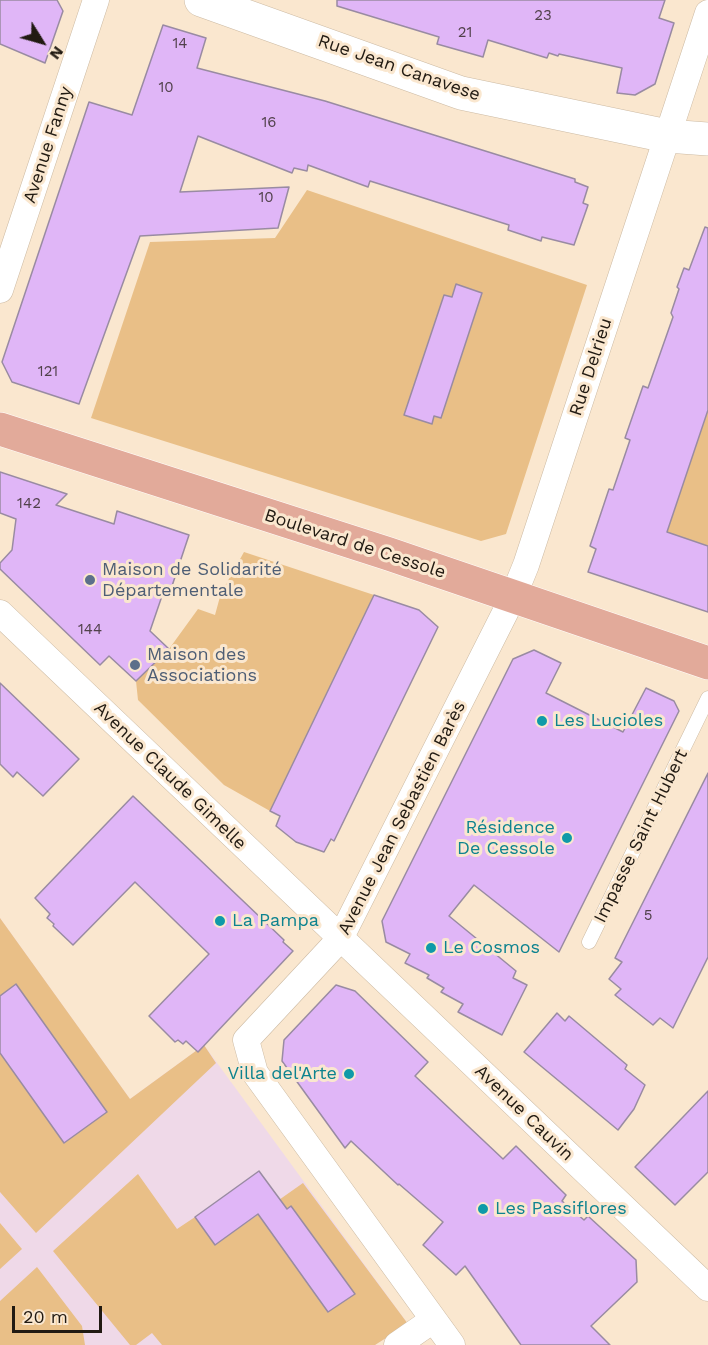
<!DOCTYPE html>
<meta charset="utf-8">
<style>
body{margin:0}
#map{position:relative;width:708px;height:1345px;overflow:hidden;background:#fae7cf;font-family:"Work Sans",sans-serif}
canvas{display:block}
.north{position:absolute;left:12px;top:12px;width:60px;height:60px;-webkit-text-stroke:4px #fae7cf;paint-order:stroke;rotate:127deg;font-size:16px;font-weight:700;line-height:24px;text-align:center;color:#211a12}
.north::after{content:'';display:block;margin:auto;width:21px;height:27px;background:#211a12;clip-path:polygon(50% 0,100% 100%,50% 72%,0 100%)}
.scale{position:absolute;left:12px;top:1306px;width:90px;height:27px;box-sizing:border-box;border:3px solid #211a12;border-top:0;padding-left:8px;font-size:18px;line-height:21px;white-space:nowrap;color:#211a12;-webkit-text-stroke:4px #fae7cf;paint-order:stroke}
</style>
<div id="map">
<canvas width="708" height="1345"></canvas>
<div class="north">N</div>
<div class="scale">20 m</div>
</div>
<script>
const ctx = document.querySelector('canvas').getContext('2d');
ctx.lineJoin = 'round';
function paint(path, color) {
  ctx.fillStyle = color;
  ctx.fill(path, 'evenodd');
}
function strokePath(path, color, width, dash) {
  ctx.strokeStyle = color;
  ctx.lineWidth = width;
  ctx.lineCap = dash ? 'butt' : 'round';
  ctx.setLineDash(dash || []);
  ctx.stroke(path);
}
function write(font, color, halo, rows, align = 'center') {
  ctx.font = font + ' "Work Sans",sans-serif';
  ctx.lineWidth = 6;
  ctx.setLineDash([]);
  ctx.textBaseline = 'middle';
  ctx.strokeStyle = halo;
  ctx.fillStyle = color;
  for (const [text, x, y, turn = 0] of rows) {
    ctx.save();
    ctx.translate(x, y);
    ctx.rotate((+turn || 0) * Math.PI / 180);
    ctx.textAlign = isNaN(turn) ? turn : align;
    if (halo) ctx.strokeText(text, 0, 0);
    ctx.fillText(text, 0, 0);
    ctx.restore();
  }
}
paint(new Path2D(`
 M0,918L130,1099L204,1045L408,1324L375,1345H0Z`), '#efd9e8');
paint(new Path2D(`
 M307,190L587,285L506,534L481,541L91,418L150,242L275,238Z
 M708,410V546L661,530Z
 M244,552L374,595L270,811L224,785L138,700L136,681L169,649L198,609L215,615L221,593Z
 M0,918L130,1099L204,1045L216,1063L36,1233L0,1192Z
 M138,1174L177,1229L195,1217L215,1245L303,1183L408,1324L375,1345H162L152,1333L136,1345H130L53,1251ZM291,1206L355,1294L328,1312Z
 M0,1223L22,1249L0,1269Z
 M37,1267L82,1326L85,1345H0V1301Z`), '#e9bf87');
const building = new Path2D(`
 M0,0H57L63,11L45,63L0,44Z
 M337,0H665L659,18L674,23L655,84L635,95L617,93L622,68L559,54L558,56L549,53L547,58L488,40L483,57L437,44L439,37L337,6Z
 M163,25L206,38L197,68L325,101L575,179V182L588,187L583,203L588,205L574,245L542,237L541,241L508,230L509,225L370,181L368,187L308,165L307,171L294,168L292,173L198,136L180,192L289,187L278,228L140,236L79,404L12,382L2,362L89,102L132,115Z
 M705,227L708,228V410L667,532L708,546V612L588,572L596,549L590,546L609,489L613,490L630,440L625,438L643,386L648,388L673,317L671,313L679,289L677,287L684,268L689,270Z
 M456,284L482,293L441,418L434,416L432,424L404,415L444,295L452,297Z
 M0,472L67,494L56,505L114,524L117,511L189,535L169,595L163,593L150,631L169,649L136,681L109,656L100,665L0,569V563L12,550L16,519L0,513Z
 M374,595L419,610L438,627L334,841L331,839L324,852L296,842L276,826L280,816L270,811Z
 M534,650L561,663L546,693L623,732L646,688L674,701L679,711L559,952L474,885L449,916L516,971L513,978L527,985L502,1035L458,1012L463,1004L441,992L444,988L427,978L429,975L405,963L410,954L386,942L382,921L513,659Z
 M0,683L79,759L43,796L17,772L13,777L0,764Z
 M708,773V957L673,1028L660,1018L653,1025L615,995L621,989L609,979L622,962L615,958Z
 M133,796L284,940L283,942L293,951L198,1052L186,1041L183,1044L178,1040L175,1042L149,1016L209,954L135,882L73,945L53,926L54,924L47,918L50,914L35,898Z
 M16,984L107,1112L64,1143L0,1053V996Z
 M336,985L355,991L428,1062L415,1076L503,1159L516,1146L566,1195L562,1201L584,1220L588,1216L636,1260L637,1282L591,1326L610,1345H521L465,1266L456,1275L423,1245L443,1222L399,1184L398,1185L351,1141L345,1148L282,1061L284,1040Z
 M557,1013L565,1021L569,1016L627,1065L625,1069L645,1085L634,1109L618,1130L524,1052Z
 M708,1091V1172L675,1205L635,1167Z
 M259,1171L287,1209L291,1206L355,1294L328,1312L258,1214L215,1245L195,1217Z`);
paint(building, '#e0b6f7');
strokePath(building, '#998ba2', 1.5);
const lane = new Path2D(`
 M589,942L708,698`);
const street = new Path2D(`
 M0,290L96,0
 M0,613L708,1288
 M397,1345L433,1320
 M452,1345L255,1073L246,1040L340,939L513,597L526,565L708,13`);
const secondary = new Path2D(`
 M201,0L461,93L667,136L708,139`);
const primary = new Path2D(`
 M0,429L389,554L708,663`);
strokePath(lane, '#ccbaa3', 15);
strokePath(street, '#ccbaa3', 27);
strokePath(secondary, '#ccbaa3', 34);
strokePath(primary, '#fff', 34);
strokePath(lane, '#fff', 14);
strokePath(street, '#fff', 26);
strokePath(secondary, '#fff', 33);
strokePath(primary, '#e2aa9a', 33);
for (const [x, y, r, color] of [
 [90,580,6,"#5c6f8a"],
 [135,665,6,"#5c6f8a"],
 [542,721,6,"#0f9aa8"],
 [567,838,6,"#0f9aa8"],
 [220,921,6,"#0f9aa8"],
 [431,948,6,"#0f9aa8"],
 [349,1074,6,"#0f9aa8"],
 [483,1209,6,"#0f9aa8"]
]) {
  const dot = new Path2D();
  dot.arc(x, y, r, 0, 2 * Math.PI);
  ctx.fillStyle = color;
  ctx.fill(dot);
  strokePath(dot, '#fae7cf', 2);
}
write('15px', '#51414b', null, [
 ["23",543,16],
 ["21",465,33],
 ["14",180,44],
 ["10",166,88],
 ["16",269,123],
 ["10",266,198],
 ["121",48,372],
 ["142",29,504],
 ["144",90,630],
 ["5",648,916]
]);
write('18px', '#211a12', '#fae7cf', [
 ["Rue Jean Canavese",399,68,19],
 ["Avenue Fanny",48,145,-72],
 ["Rue Delrieu",591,367,-72],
 ["Boulevard de Cessole",355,544,18],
 ["Avenue Claude Gimelle",170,776,44],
 ["Avenue Jean Sebastien Barès",402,818,-63],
 ["Impasse Saint Hubert",641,836,-64],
 ["Avenue Cauvin",524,1113,44]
]);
write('18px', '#4e5e75', '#fae7cf', [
 ["Maison de Solidarité",102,570],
 ["Départementale",102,591],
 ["Maison des",147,655],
 ["Associations",147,676]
], 'left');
write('18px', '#0d838f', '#fae7cf', [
 ["Les Lucioles",554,721],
 ["Résidence",555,828,"right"],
 ["De Cessole",555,849,"right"],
 ["La Pampa",232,921],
 ["Le Cosmos",443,948],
 ["Villa del'Arte",337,1074,"right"],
 ["Les Passiflores",495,1209]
], 'left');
</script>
